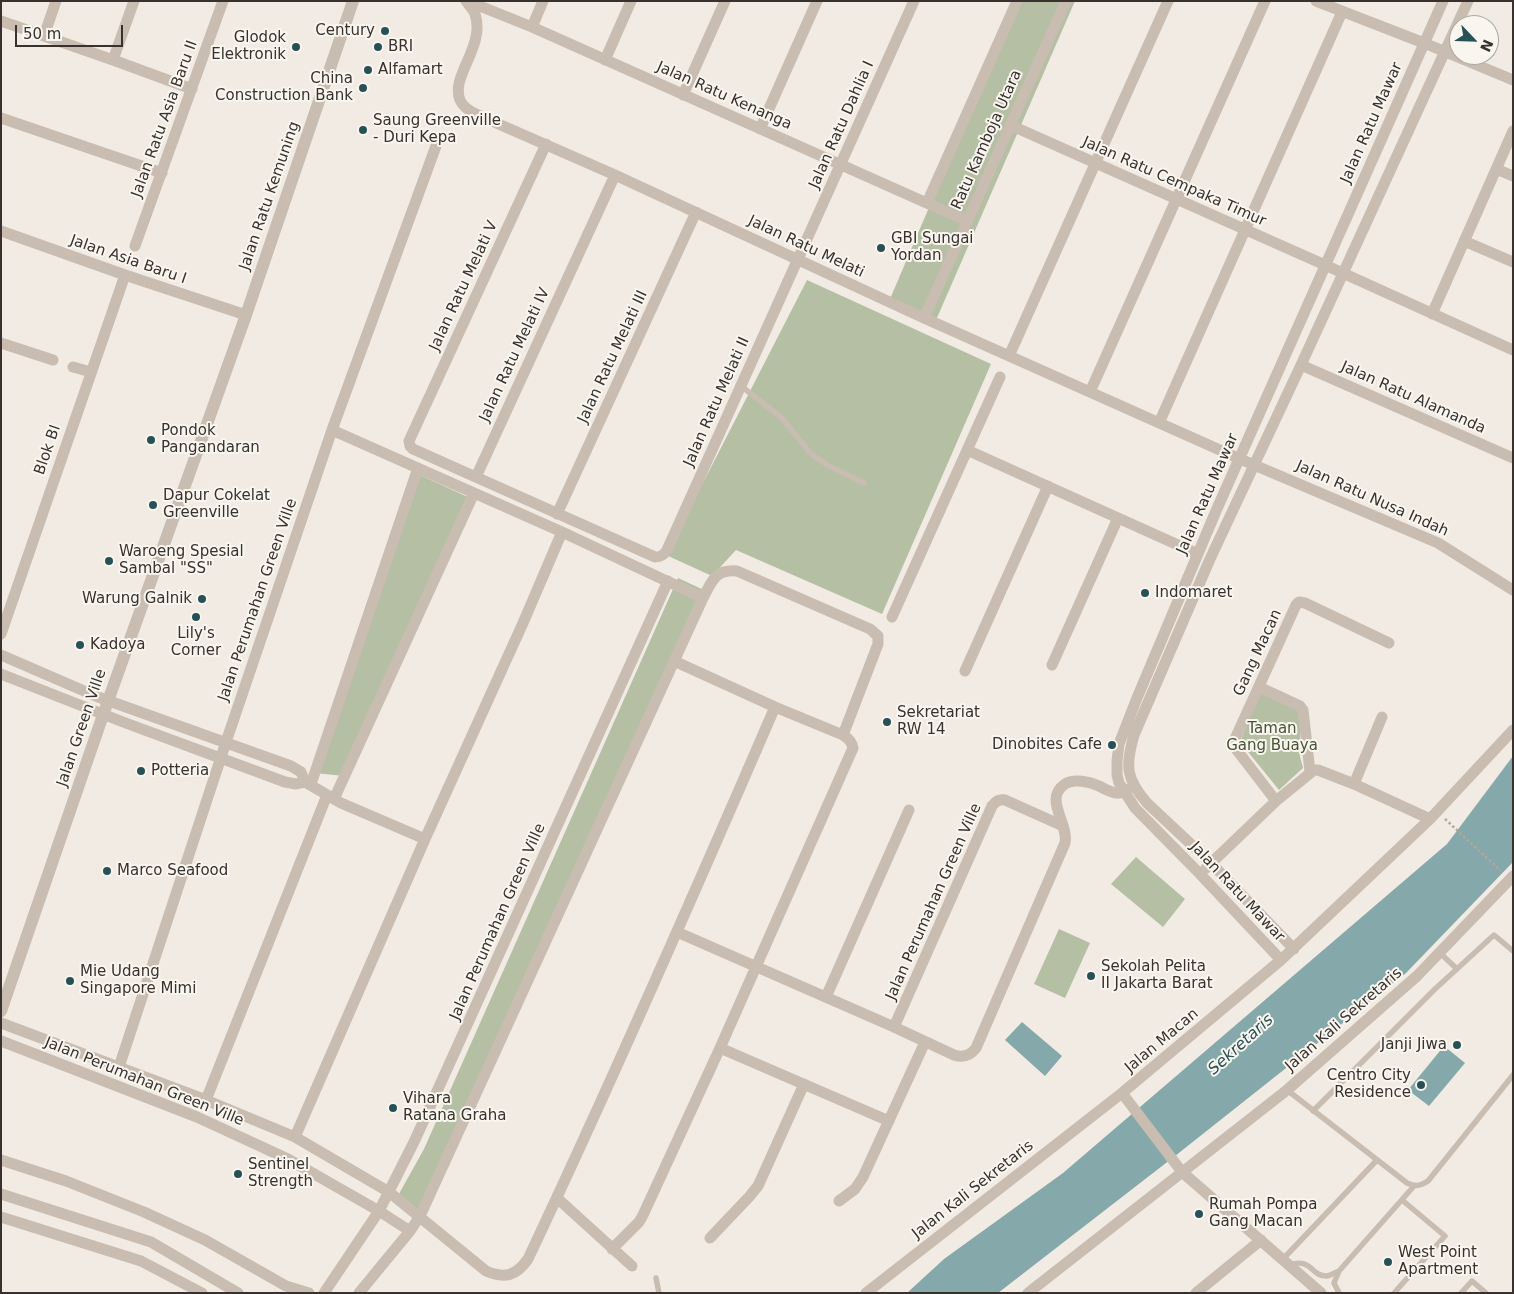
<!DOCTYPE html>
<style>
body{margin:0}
#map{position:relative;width:1514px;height:1294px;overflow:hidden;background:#f1ebe3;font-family:"DejaVu Sans",sans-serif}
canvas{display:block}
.frame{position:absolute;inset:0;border:2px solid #38312d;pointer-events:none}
.north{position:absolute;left:1449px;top:15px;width:50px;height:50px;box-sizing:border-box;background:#f9f5ef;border:1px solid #aca7a1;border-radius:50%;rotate:114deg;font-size:14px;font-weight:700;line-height:20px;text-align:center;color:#38312d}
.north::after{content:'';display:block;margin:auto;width:18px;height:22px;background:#275156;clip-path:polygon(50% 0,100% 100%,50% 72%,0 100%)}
.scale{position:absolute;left:15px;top:25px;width:108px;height:22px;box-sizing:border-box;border:2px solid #38312d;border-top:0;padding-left:6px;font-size:15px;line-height:18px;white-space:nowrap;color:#38312d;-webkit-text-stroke:4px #f9f5ef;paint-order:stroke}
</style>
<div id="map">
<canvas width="1514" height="1294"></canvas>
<div class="frame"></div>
<div class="north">N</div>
<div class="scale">50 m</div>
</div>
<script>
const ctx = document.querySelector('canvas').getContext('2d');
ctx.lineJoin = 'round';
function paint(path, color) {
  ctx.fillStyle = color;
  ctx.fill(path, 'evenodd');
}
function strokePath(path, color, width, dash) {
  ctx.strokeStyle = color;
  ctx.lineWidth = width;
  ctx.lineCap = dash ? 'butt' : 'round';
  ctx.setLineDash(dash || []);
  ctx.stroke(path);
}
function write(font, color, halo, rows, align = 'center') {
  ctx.font = font + ' "DejaVu Sans",sans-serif';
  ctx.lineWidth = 4;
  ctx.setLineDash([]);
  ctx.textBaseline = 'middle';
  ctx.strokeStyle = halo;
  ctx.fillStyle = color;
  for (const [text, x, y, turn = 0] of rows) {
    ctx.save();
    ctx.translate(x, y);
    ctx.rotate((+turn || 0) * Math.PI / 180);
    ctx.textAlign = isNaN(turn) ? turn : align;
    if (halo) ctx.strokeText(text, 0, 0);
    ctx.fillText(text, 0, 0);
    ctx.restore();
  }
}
paint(new Path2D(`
 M1017,1H1075L933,327L887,306Z
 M807,280L991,364L882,614L736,550L712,576L666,555Z
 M420,475L470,498L344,776L315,773Z
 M678,578L706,591L415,1218L395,1201L424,1149Z
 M1260,693L1298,710L1300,715V757L1303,768L1279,790L1240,742Z
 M1136,857L1185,899L1163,927L1111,884Z
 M1059,929L1090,943L1065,998L1034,984Z`), '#b5bfa4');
paint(new Path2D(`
 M1513,756V862L1406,973L1175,1156L998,1293H907L944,1259L1063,1173L1447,844Z
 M1022,1022L1062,1056L1045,1076L1005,1040Z
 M1444,1046L1465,1063L1429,1106L1408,1090Z`), '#85a8ab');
strokePath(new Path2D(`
 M1445,819L1501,871`), '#b4a69a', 2.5, [2.5, 2.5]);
strokePath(new Path2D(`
 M741,386L782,418L811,454L829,466L864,483
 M1440,953L1457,969
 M1287,1090L1407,1183C1416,1187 1420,1186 1428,1181L1513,1075
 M1313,1111L1435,989L1494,935L1513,951
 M1283,1259L1377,1160
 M1289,1265C1312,1257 1311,1277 1327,1276C1331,1275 1336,1272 1339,1271
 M656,1278L659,1293
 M1339,1293L1334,1283L1339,1271L1414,1186
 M1394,1293L1445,1236L1402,1200
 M1461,1293L1472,1281L1486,1293`), '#c9bcb0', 5.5);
strokePath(new Path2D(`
 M466,1C469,5 473,9 475,14C486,46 450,76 460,100C463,107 471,112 478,115L615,175L924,318L1240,459L1438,543L1513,590
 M467,1L532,27L967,221
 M1316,1L1424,43L1513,80
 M1,21L113,60L192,89
 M532,27L543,1
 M44,36L56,1
 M113,60L134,1
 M605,60L631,1
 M683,95L725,1
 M1,118L162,173
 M1010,125L1325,265L1513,350
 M760,129L817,1
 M546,144L409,441L410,446L413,449L655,557C661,557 664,555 667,550L914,1
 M1496,169L1513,176
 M927,203L1017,1
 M1,231L125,275L246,315
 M1464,241L1513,262
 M135,246L223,1
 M1432,314L1513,131
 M924,318L1066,1
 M1,343L53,360
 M1009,356L1168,1
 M1301,365L1513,458
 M73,367L91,372
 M1090,392L1265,1
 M1159,423L1342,12
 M332,430L562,532L703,598
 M967,450L1198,554
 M476,477L615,175
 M557,514L696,212
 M892,617L1000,377
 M1,634L125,275
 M1,655L98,697L291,766L301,772L305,782
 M1052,665L1118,518
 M965,671L1048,486
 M1,674L123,722L285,782L296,784L305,782L341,803L425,839
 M1259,687L1300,706L1303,710L1310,772
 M311,784L418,468
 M1354,784L1382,717
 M334,799L474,493
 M1276,801L1236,749L1234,745V741L1296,605L1299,602L1305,603L1389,643
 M1206,868L1276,801L1314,770H1318L1354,784L1430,819
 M677,932L894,1027L954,1055C963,1058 970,1056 976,1048L1065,843C1069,823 1043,799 1065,784C1074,778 1090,782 1099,786C1105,789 1111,793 1117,793C1121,794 1125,791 1128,789
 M1294,949L1211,863L1147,803C1126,779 1125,766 1134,735L1210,559L1301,365L1468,1
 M1281,960L1200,874L1135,808L1119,783L1117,775V761L1119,744L1137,698L1216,511L1443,1
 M826,997L909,810
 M1,1023L206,1100L295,1137L389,1192L486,1271C505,1279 516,1276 528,1259C614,1077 695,892 775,707
 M894,1027L992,806C996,801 999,799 1005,800L1063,826
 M1,1041L197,1117L288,1159L379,1211L410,1231
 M720,1048L889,1121
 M119,1067L226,742L332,430L436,146
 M1122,1093L1182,1172L1321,1293
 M206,1100L327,795
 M295,1137L425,839L523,623L562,532
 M1,1160L66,1181L144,1212L205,1240L286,1286L309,1293
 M1,1194L151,1242L238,1293
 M557,1198L632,1266
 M839,1201L855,1189L863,1177L925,1042
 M1,1217L141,1261L202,1293
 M710,1238L749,1197L758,1186L804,1084
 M612,1249L639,1222L643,1215L720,1048L853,748C852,742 848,738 843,735L775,707L674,661
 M324,1293L379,1211L414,1142L668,581
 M359,1293L410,1231L420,1216L703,598C712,581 715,569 737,571L870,629L878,636V644L843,735
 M866,1293L1122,1093L1281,960L1430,819L1513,730
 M1028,1293L1287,1090L1417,976L1513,876
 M1196,1293L1261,1240`), '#c9bcb0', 11);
strokePath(new Path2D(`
 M1,1011L103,715L246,315L353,1`), '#c9bcb0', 12);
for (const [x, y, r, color] of [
 [385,31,5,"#275156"],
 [296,47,5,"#275156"],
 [378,47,5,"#275156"],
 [368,70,5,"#275156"],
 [363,88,5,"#275156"],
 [363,130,5,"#275156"],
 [881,248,5,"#275156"],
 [151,440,5,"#275156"],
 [153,505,5,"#275156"],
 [109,561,5,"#275156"],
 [1145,593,5,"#275156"],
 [202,599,5,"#275156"],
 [196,617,5,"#275156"],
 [80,645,5,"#275156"],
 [887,722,5,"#275156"],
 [1112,745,5,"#275156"],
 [141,771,5,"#275156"],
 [107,871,5,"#275156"],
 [1091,976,5,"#275156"],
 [70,981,5,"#275156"],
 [1457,1045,5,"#275156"],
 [1421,1085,5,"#275156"],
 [393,1108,5,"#275156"],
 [238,1174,5,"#275156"],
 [1199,1214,5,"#275156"],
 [1388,1262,5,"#275156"]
]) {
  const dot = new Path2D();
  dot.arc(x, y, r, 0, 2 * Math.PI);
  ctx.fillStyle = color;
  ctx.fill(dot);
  strokePath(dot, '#f9f5ef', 2);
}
write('15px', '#38312d', '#f9f5ef', [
 ["Century",375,31,"right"],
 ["Glodok",286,38,"right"],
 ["Elektronik",286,55,"right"],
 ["BRI",388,47],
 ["Alfamart",378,70],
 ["China",353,79,"right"],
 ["Construction Bank",353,96,"right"],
 ["Saung Greenville",373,121],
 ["- Duri Kepa",373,138],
 ["GBI Sungai",891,239],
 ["Yordan",891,256],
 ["Pondok",161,431],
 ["Pangandaran",161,448],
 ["Dapur Cokelat",163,496],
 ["Greenville",163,513],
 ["Waroeng Spesial",119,552],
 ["Sambal \"SS\"",119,569],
 ["Indomaret",1155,593],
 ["Warung Galnik",192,599,"right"],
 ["Lily's",196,634,"center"],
 ["Corner",196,651,"center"],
 ["Kadoya",90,645],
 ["Sekretariat",897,713],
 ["RW 14",897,730],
 ["Dinobites Cafe",1102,745,"right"],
 ["Potteria",151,771],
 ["Marco Seafood",117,871],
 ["Sekolah Pelita",1101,967],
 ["II Jakarta Barat",1101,984],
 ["Mie Udang",80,972],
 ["Singapore Mimi",80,989],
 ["Janji Jiwa",1447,1045,"right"],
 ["Centro City",1411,1076,"right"],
 ["Residence",1411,1093,"right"],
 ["Vihara",403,1099],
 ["Ratana Graha",403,1116],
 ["Sentinel",248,1165],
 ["Strength",248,1182],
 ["Rumah Pompa",1209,1205],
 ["Gang Macan",1209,1222],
 ["West Point",1398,1253],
 ["Apartment",1398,1270]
], 'left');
write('15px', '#38312d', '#f9f5ef', [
 ["Jalan Ratu Kenanga",724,96,24],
 ["Jalan Ratu Asia Baru II",165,119,-70],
 ["Jalan Ratu Mawar",1372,123,-66],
 ["Jalan Ratu Dahlia I",842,125,-66],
 ["Ratu Kamboja Utara",987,140,-66],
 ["Jalan Ratu Cempaka Timur",1174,182,24],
 ["Jalan Ratu Kemuning",270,196,-71],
 ["Jalan Ratu Melati",806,247,25],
 ["Jalan Asia Baru I",128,260,19],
 ["Jalan Ratu Melati V",464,286,-65],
 ["Jalan Ratu Melati IV",515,355,-65],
 ["Jalan Ratu Melati III",613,357,-65],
 ["Jalan Ratu Alamanda",1413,398,24],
 ["Jalan Ratu Melati II",717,402,-66],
 ["Blok BI",48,450,-71],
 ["Jalan Ratu Mawar",1208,494,-66],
 ["Jalan Ratu Nusa Indah",1372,499,24],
 ["Jalan Perumahan Green Ville",258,600,-71],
 ["Gang Macan",1258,653,-65],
 ["Jalan Green Ville",82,728,-71],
 ["Jalan Ratu Mawar",1237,892,47],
 ["Jalan Perumahan Green Ville",934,902,-66],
 ["Jalan Perumahan Green Ville",498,922,-66],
 ["Jalan Kali Sekretaris",1344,1020,-41],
 ["Jalan Macan",1162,1041,-40],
 ["Jalan Perumahan Green Ville",144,1082,22],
 ["Jalan Kali Sekretaris",973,1190,-38]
]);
write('15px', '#475433', '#f9f5ef', [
 ["Taman",1272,729],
 ["Gang Buaya",1272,746]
]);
write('italic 16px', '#275156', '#f9f5ef', [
 ["Sekretaris",1241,1045,-42]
]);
</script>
